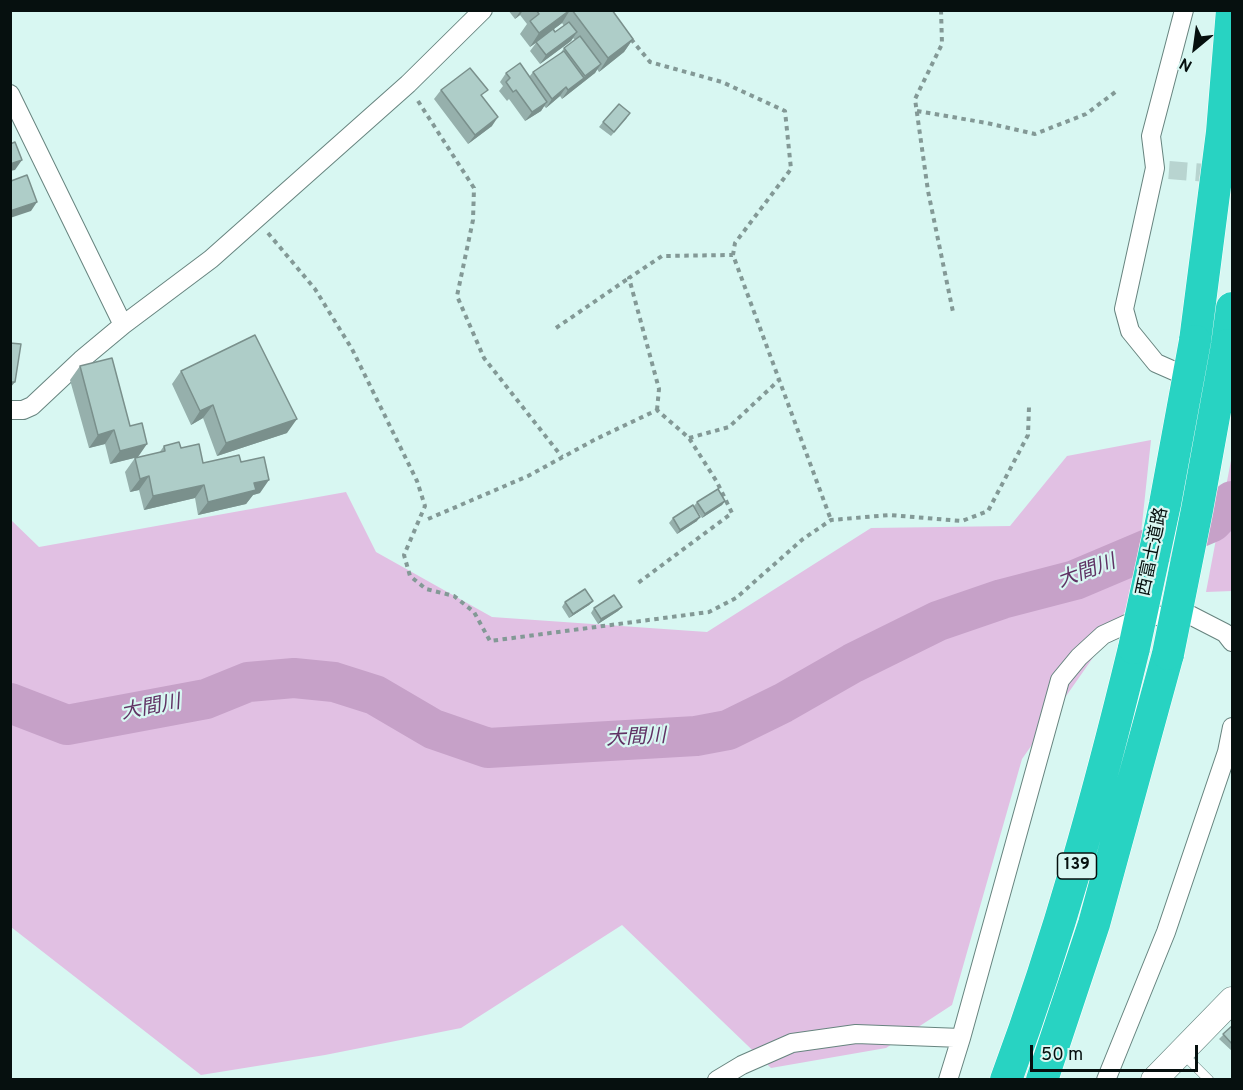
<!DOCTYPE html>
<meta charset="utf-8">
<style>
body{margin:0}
#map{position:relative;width:1243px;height:1090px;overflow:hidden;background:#d8f7f2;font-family:Overpass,sans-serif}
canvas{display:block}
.frame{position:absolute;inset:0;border:12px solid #06100f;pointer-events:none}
.north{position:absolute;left:1165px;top:18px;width:60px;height:60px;-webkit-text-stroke:4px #d8f7f2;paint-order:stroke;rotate:209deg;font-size:16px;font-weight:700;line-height:24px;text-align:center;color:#06100f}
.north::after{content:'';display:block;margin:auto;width:21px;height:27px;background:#06100f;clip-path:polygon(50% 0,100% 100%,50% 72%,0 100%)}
.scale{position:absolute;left:1030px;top:1045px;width:168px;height:27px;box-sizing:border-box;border:3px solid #06100f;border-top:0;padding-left:8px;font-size:18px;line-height:21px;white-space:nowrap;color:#06100f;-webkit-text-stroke:4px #d8f7f2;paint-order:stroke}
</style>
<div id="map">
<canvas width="1243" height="1090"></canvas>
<div class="frame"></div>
<div class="north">N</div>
<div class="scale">50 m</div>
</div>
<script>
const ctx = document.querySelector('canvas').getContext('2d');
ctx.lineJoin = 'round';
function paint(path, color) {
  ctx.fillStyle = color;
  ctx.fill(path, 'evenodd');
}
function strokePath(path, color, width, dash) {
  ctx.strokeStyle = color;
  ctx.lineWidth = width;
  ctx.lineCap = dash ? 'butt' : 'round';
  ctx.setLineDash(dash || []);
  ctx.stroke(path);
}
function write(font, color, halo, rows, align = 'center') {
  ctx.font = font + ' Overpass,"Noto Sans JP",sans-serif';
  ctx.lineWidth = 4.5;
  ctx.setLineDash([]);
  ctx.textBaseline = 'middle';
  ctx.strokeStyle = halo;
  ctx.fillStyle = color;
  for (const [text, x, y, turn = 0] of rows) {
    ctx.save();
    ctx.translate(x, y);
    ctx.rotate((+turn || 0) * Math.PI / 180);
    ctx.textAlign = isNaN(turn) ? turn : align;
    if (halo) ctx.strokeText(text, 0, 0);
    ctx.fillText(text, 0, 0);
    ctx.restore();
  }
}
paint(new Path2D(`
 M1151,440L1134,599L1022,759L952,1005L886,1048L771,1068L622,925L461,1028L325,1055L201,1075L11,927L10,519L39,547L346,492L376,552L492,617L707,632L871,528L1010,526L1067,456Z
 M1232,455V591L1206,592Z`), '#e1c0e3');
strokePath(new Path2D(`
 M10,703L67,725L206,699L248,682L294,678L334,682L375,695L433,729L488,748L696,736L728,730L783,703L853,663L938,621L1002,599L1075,580L1212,522L1232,501`), '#c6a1c8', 40);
strokePath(new Path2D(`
 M1169,170L1232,175`), '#b8d4d0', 18, [18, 9]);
const lane = new Path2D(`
 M1183,1054L1209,1080`);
const street = new Path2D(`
 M1184,10L1151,136L1155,168L1124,309L1130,331L1156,363L1181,374L1193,365
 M10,94L123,325L211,259L408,84L483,10
 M10,410H23L32,406L81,360L123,325
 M717,1080L742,1065L792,1043L856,1034L961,1038
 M948,1080L961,1038L1060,680L1079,657L1103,635L1142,617L1188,614L1225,633L1232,642
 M1106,1080L1166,932L1227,752L1232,727`);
const secondary = new Path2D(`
 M1154,1080L1232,1000`);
const highway = new Path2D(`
 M1195,341L1222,132L1232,10
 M1227,345L1232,308
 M1006,1080C1059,937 1098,796 1134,648
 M1042,1080L1094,924L1168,654`);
strokePath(lane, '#67847f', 10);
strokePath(street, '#67847f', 20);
strokePath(secondary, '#67847f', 27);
strokePath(highway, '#fff', 33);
strokePath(new Path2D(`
 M941,10L942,44L915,99L928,191L953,312
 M631,39L650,62L722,82L785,111L791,169L735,243L733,255L831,520
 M418,101L474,188L473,220L457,296L484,358L562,457
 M917,111L987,123L1035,134L1086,114L1118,90
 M268,233L315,289L352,349L417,481L425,506L404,555L410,576L426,589L454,596L474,612L490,641L709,612L736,598L803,539L831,520L890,515L962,521L988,511L1028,435L1029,407
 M556,328L629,278
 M657,410L659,389L629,278L662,256L733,255
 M689,438L729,427L779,380
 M428,519L528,476L596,439L657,410L689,438L717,482L732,513L638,583`), '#839996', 4, [4.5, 4.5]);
strokePath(lane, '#fff', 9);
strokePath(street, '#fff', 18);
strokePath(secondary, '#fff', 26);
strokePath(highway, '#28d3c2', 32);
const highwayBridge = new Path2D(`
 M1134,648L1165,504L1195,341
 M1168,654L1197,510L1227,345`);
strokePath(highwayBridge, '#fff', 33, []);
strokePath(highwayBridge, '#28d3c2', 32);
paint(new Path2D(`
 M508,10H612L633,39L624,52L599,72L597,69L595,73L562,99L560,96L546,108L544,106L541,111L525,121L509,99L507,101L499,91L503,86L500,82L506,73L529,77L533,72L560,54L564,48L575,40L573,38L571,41L540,64L530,51L536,43L530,47L520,34L527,24L520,15L515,19ZM562,23L564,26L555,32L554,29Z
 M441,90L483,97L492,126L468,144L434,99Z
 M627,118L611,136L599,127L603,122Z
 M80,366L138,457L110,464L105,444L89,448L70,380Z
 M181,371L287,433L217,456L203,418L191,425L172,384Z
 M164,446L181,448L203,463L241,462L260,493L253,495L246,504L198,515L195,498L144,510L139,490L130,492L125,472L135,458L159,453Z
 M725,501L722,505L702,518L694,506L697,502Z
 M673,518L697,521L677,534L669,523Z
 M593,601L589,605L569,618L562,607L565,602Z
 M622,607L618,611L598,624L591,613L594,608Z
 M1233,1025V1052L1219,1039Z`), '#96b0ac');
paint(new Path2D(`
 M521,10H523L520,15L515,19Z
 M570,10L562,23L530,47L539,33Z
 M577,32L571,41L540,64L546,55Z
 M633,39L624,52L599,72L608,58Z
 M601,64L595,73L562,99L568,90Z
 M566,87L560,96L546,108L552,99Z
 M547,102L541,111L525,121L532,112Z
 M498,117L492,126L468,144L475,135Z
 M22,160L15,170L10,171V164Z
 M37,202L31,211L10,218V211Z
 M10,382H15L10,388Z
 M213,405L203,418L191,425L200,411Z
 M297,419L287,433L217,456L226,443Z
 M114,430L105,444L89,448L98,435Z
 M147,444L138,457L110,464L120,451Z
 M149,476L139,490L130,492L140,479Z
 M269,480L260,493L253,495L246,504L198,515L208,502L254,483Z
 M204,485L195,498L144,510L153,496Z
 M725,501L722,505L702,518L705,514Z
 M700,517L697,521L677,534L680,530Z
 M593,601L589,605L569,618L573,614Z
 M622,607L618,611L598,624L601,619Z`), '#7a908c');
const building = new Path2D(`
 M536,10H570L539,33L530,21L539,14Z
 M572,10H612L633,39L608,58Z
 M569,22L577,32L546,55L536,42L553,29L555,32Z
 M580,36L601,64L585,76L564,48Z
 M564,51L584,78L568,90L566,87L552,99L533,72Z
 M520,63L547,102L532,112L516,90L513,92L506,82L510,78L506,73Z
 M470,68L488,90L481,95L498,117L475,135L441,90Z
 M619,104L630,113L614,132L603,122Z
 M15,142L22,160L10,164V144Z
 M27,175L37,202L10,211V179L11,181Z
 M255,335L297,419L226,443L213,405L200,411L181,371Z
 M10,343L21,344L15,382H10Z
 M112,358L130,426L142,423L147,444L120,451L114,430L98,435L80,366Z
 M179,442L181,448L199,444L203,463L239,455L241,462L264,457L269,480L254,483L256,490L208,502L204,485L153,496L149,476L140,479L135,458L165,451L164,446Z
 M718,489L725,501L705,514L697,502Z
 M693,505L700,517L680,530L673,518Z
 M585,589L593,601L573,614L565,602Z
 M614,595L622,607L601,619L594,608Z
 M1233,1025V1045L1223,1034Z`);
paint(building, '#aecdc8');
strokePath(building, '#7a908c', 1.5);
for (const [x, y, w] of [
 [1077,866,39]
]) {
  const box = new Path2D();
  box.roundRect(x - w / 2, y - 13, w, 26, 4.5);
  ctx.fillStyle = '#d8f7f2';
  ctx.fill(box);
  strokePath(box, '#06100f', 1.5);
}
write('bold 16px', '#06100f', null, [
 ["139",1077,866]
]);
write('18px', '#06100f', '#d8f7f2', [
 ["西富士道路",1154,552,-78]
]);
write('italic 20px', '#603264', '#d8f7f2', [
 ["大間川",1087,573,-20],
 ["大間川",151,709,-11],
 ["大間川",636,739,-3]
]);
</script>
